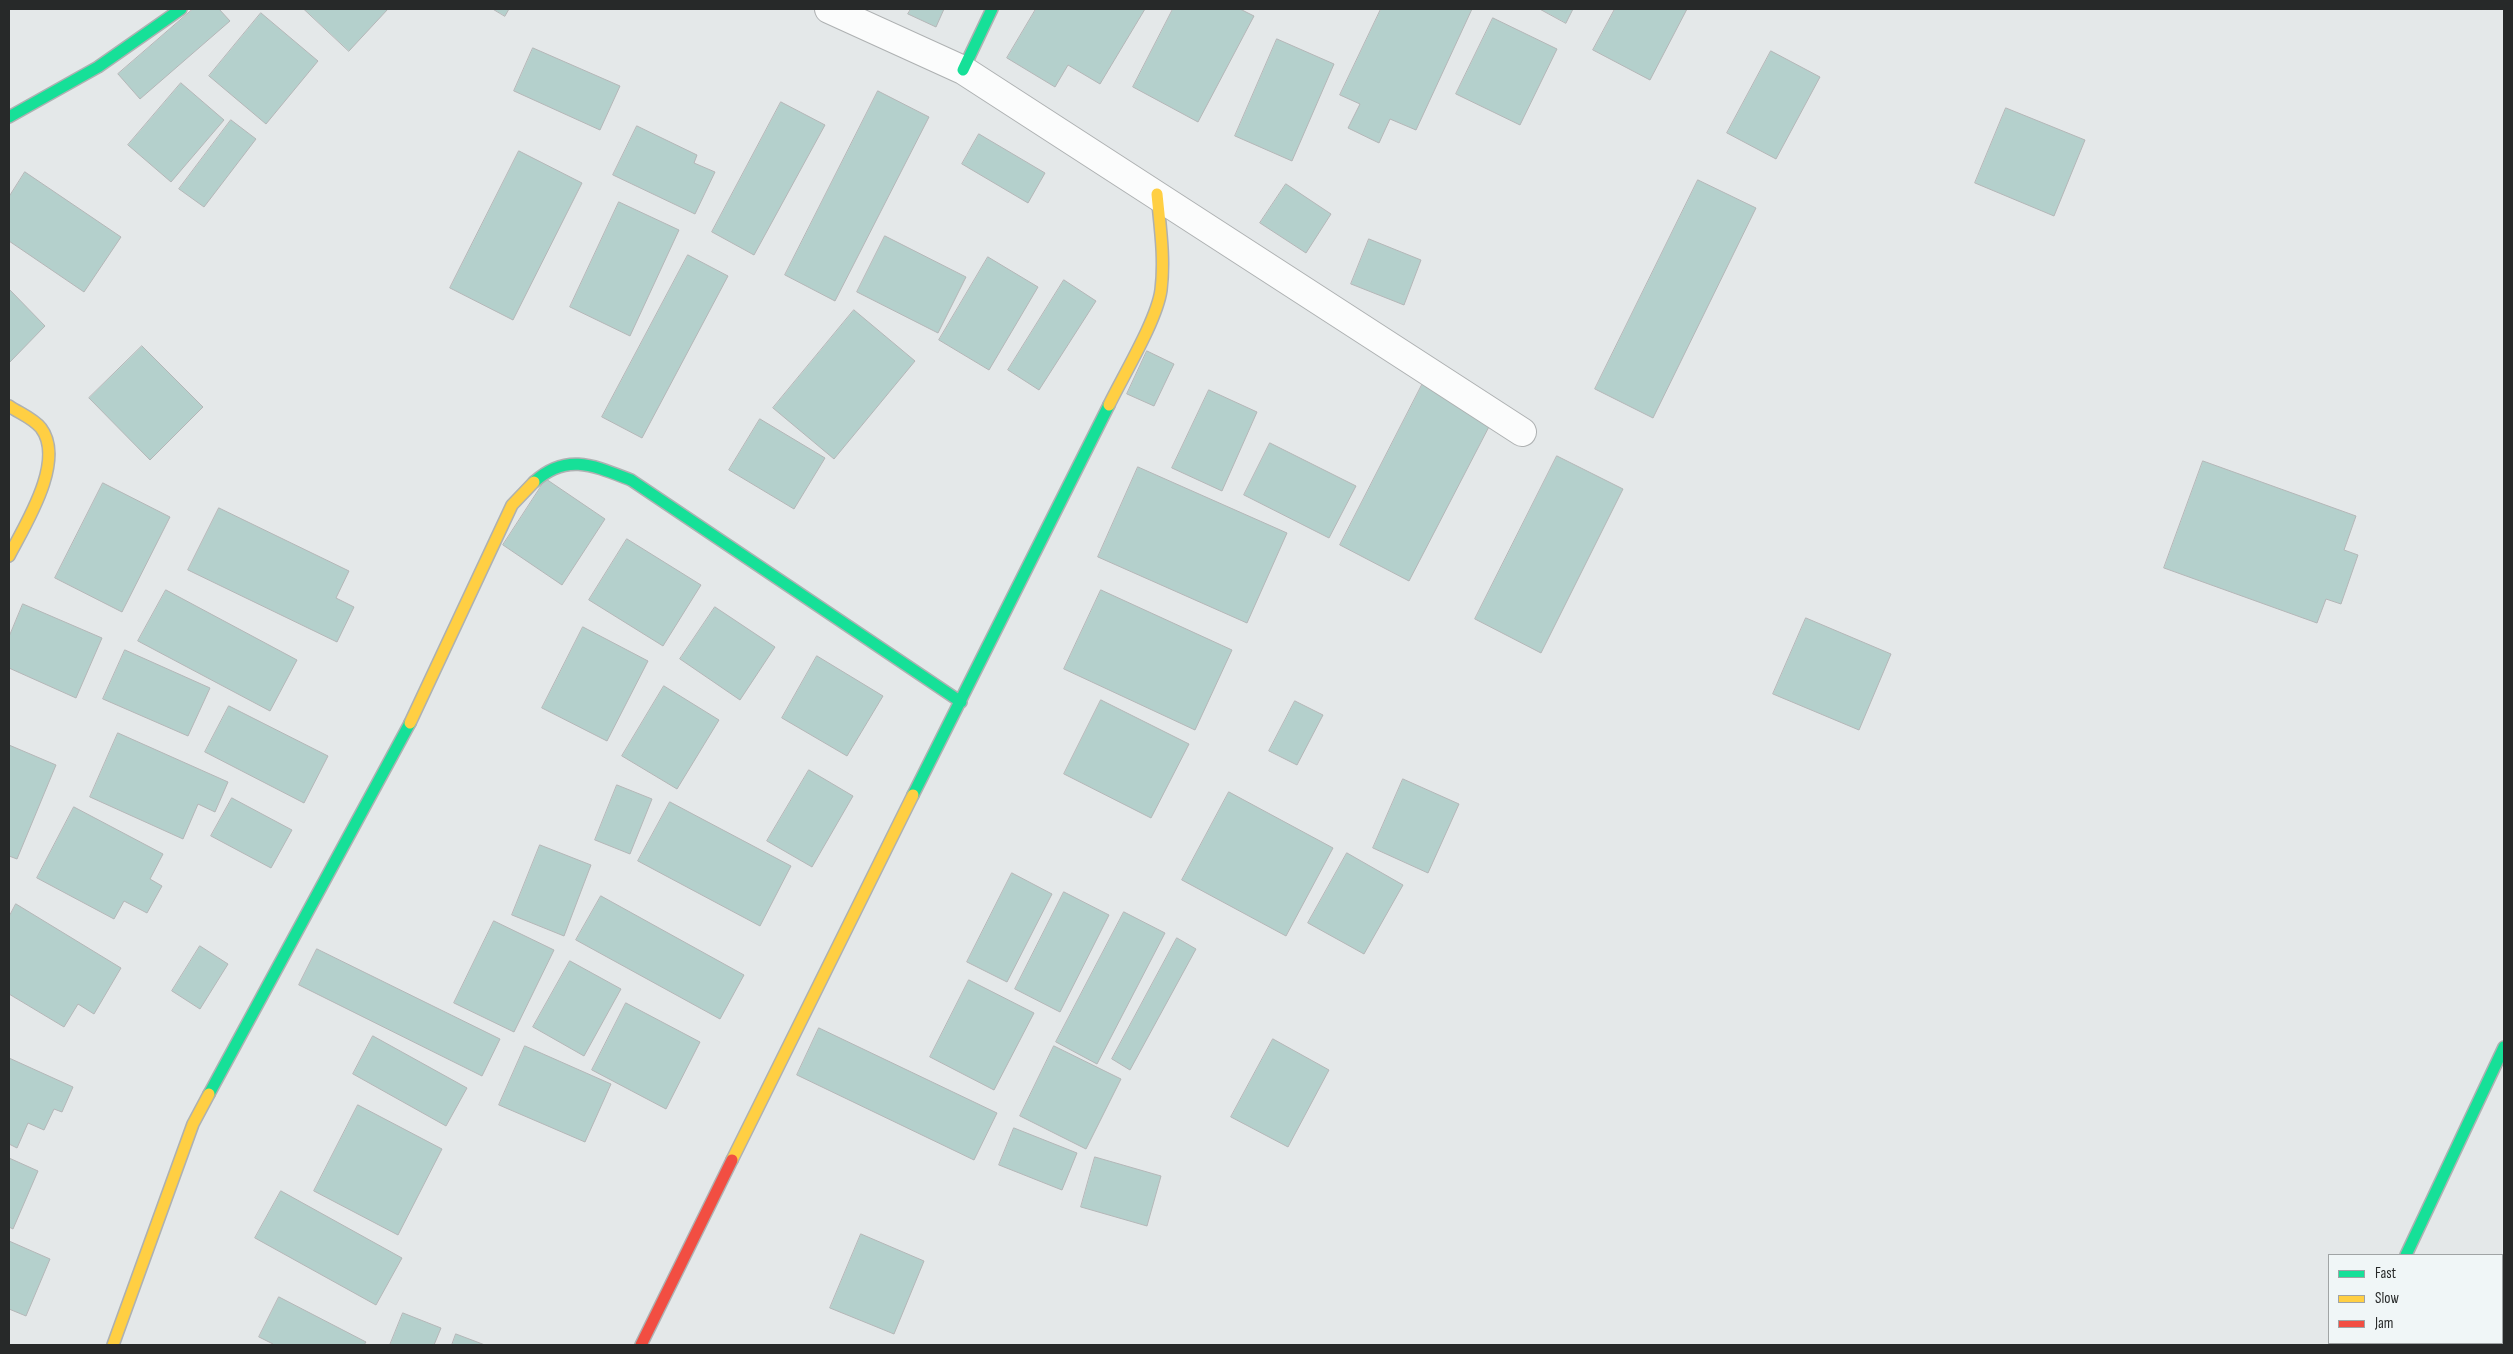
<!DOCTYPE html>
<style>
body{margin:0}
#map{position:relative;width:2513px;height:1354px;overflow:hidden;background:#e4e8e9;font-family:"Sofia Sans Condensed",sans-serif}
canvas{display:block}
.frame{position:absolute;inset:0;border:10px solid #272929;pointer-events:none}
.legend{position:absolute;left:2328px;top:1254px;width:175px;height:90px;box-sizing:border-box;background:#f0f6f7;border:1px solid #a0a4a5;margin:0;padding:6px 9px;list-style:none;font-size:15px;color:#272929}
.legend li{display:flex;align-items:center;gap:10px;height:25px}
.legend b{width:25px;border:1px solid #a0a4a5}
</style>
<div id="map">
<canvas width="2513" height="1354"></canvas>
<div class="frame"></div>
<ul class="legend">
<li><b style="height:6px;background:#16e098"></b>Fast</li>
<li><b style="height:6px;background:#ffcf43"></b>Slow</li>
<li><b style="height:6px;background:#f24e42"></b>Jam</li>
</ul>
</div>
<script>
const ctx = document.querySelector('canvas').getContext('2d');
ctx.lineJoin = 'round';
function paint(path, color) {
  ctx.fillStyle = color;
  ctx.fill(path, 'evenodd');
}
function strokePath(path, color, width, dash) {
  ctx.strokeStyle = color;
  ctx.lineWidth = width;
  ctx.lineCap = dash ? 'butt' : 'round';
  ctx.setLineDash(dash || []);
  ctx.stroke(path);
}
const building = new Path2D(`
 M193,9H219L230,21L140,99L118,74Z
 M304,9H388L349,51Z
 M493,9H509L505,16Z
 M911,9H944L936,27L908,14Z
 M1036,9H1145L1100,84L1068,65L1055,87L1007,58Z
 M1173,9H1240L1254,16L1198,122L1133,87Z
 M1381,9H1472L1416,130L1390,119L1379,143L1348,128L1360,104L1340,95Z
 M1540,9H1573L1566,23Z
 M1615,9H1687L1650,80L1593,50Z
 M261,13L318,61L266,124L209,76Z
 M1493,18L1557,49L1520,125L1456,94Z
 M1277,39L1334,64L1292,161L1235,136Z
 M533,48L620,86L600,130L514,91Z
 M1771,51L1820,77L1776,159L1727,133Z
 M181,83L224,120L171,182L128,145Z
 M878,91L929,117L835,301L785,275Z
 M781,102L825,125L754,255L712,232Z
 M2006,108L2085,140L2054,216L1975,183Z
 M231,120L256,139L204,207L179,189Z
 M637,126L697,155L694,163L715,172L695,214L613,175Z
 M979,134L1045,173L1028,203L962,164Z
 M519,151L582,183L513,320L450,288Z
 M25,172L121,237L84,292L9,241V197Z
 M1698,180L1756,208L1653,418L1595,389Z
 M1286,184L1331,214L1306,253L1260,223Z
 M619,202L679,230L630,336L570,307Z
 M885,236L966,277L938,333L857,292Z
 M1369,239L1421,260L1404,305L1351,284Z
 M688,255L728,276L642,438L602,417Z
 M988,257L1038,287L989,370L939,340Z
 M1064,280L1096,301L1039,390L1008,370Z
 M9,289L45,326L9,363Z
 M854,310L915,361L834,459L773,408Z
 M142,346L203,407L150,460L89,398Z
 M1147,351L1174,364L1154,406L1127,394Z
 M1423,383L1493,419L1409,581L1340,545Z
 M1209,390L1257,412L1222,491L1172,468Z
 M760,419L825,458L794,509L729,470Z
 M1270,443L1356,486L1329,538L1244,495Z
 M1557,456L1623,489L1541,653L1475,619Z
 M2203,461L2356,516L2344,550L2358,555L2341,604L2326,599L2317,623L2164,568Z
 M1138,467L1287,533L1247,623L1098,557Z
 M546,479L605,519L562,585L503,545Z
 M103,483L170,517L122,612L55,578Z
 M219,508L349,571L336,598L354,607L337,642L188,570Z
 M627,539L701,585L663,646L589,600Z
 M166,590L297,660L270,711L138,641Z
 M1101,590L1232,650L1195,730L1064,669Z
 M23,604L102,638L76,698L9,668V637Z
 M715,607L775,647L740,700L680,659Z
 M1806,618L1891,654L1859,730L1773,694Z
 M583,627L648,661L607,741L542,708Z
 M125,650L210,688L188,736L103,699Z
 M817,656L883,696L847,756L782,718Z
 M664,686L719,720L677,789L622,756Z
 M1101,700L1189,744L1151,818L1064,774Z
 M1295,701L1323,715L1297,765L1269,751Z
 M229,706L328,756L304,803L205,752Z
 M118,733L228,782L215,812L198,804L183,839L90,797Z
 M9,745L56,765L17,859L9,856Z
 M809,770L853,796L812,867L767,841Z
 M1403,779L1459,804L1428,873L1373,848Z
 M617,785L652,799L630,854L595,840Z
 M1229,792L1333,848L1286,936L1182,880Z
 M232,798L292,830L271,868L211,836Z
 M670,802L791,866L760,926L638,861Z
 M74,807L163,854L150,879L162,886L147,913L124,901L114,919L37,878Z
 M540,845L591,865L564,936L512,915Z
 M1347,853L1403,885L1364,954L1308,923Z
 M1012,873L1052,894L1007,982L967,962Z
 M1064,892L1109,915L1060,1012L1015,989Z
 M601,896L744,975L720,1019L576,940Z
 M16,904L121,968L94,1014L78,1004L64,1027L9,994V917Z
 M1124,912L1165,933L1097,1064L1056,1042Z
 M494,921L554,950L514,1032L454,1003Z
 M1177,938L1196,949L1130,1070L1112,1059Z
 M200,946L228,964L200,1009L172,991Z
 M317,949L500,1039L482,1076L299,985Z
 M570,961L621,989L584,1056L533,1027Z
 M969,980L1034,1013L994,1090L930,1057Z
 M626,1003L700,1042L666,1109L592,1070Z
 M819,1028L997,1113L974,1160L797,1075Z
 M373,1036L467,1088L446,1126L353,1074Z
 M1273,1039L1329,1070L1288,1147L1231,1117Z
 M525,1046L611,1084L585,1142L499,1105Z
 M1054,1046L1121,1079L1086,1149L1020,1116Z
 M9,1058L73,1087L62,1112L54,1109L44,1130L28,1123L17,1148L9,1144Z
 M358,1105L442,1149L398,1235L314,1191Z
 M1014,1128L1077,1153L1062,1190L999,1165Z
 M1095,1157L1161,1176L1147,1226L1081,1207Z
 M9,1158L38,1171L13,1229L9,1227Z
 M281,1191L402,1258L376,1305L255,1238Z
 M861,1234L924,1261L894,1334L830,1308Z
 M9,1241L50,1259L26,1316L9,1309Z
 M279,1297L366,1342L364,1345H272L273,1344L259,1337Z
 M403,1313L441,1328L434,1345H390Z
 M456,1334L485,1345H452Z`);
paint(building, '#b4d0cc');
strokePath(building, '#b4b6b7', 1);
const street = new Path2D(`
 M829,9L963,70L1522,432
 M2364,1345L2365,1343`);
const fast = new Path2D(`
 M963,70L992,9
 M9,117L98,67L181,9
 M534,482C567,452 595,466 631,480L961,702
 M913,795L1109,405
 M209,1094L410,723
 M2406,1255L2504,1047`);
const slow = new Path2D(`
 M1109,405C1123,376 1157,320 1161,290C1165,258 1160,226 1157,194
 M9,406C19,413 33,418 41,428C66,461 25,525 9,556
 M410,723L512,505L534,482
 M732,1160L913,795
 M113,1345L193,1124L209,1094`);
const jam = new Path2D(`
 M641,1345L732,1160`);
strokePath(street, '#aeb1b2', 30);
strokePath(fast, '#aeb1b2', 14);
strokePath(slow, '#aeb1b2', 14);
strokePath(jam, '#aeb1b2', 14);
strokePath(street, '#fbfcfc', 28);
strokePath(fast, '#16e098', 11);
strokePath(slow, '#ffcf43', 11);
strokePath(jam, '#f24e42', 11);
</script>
